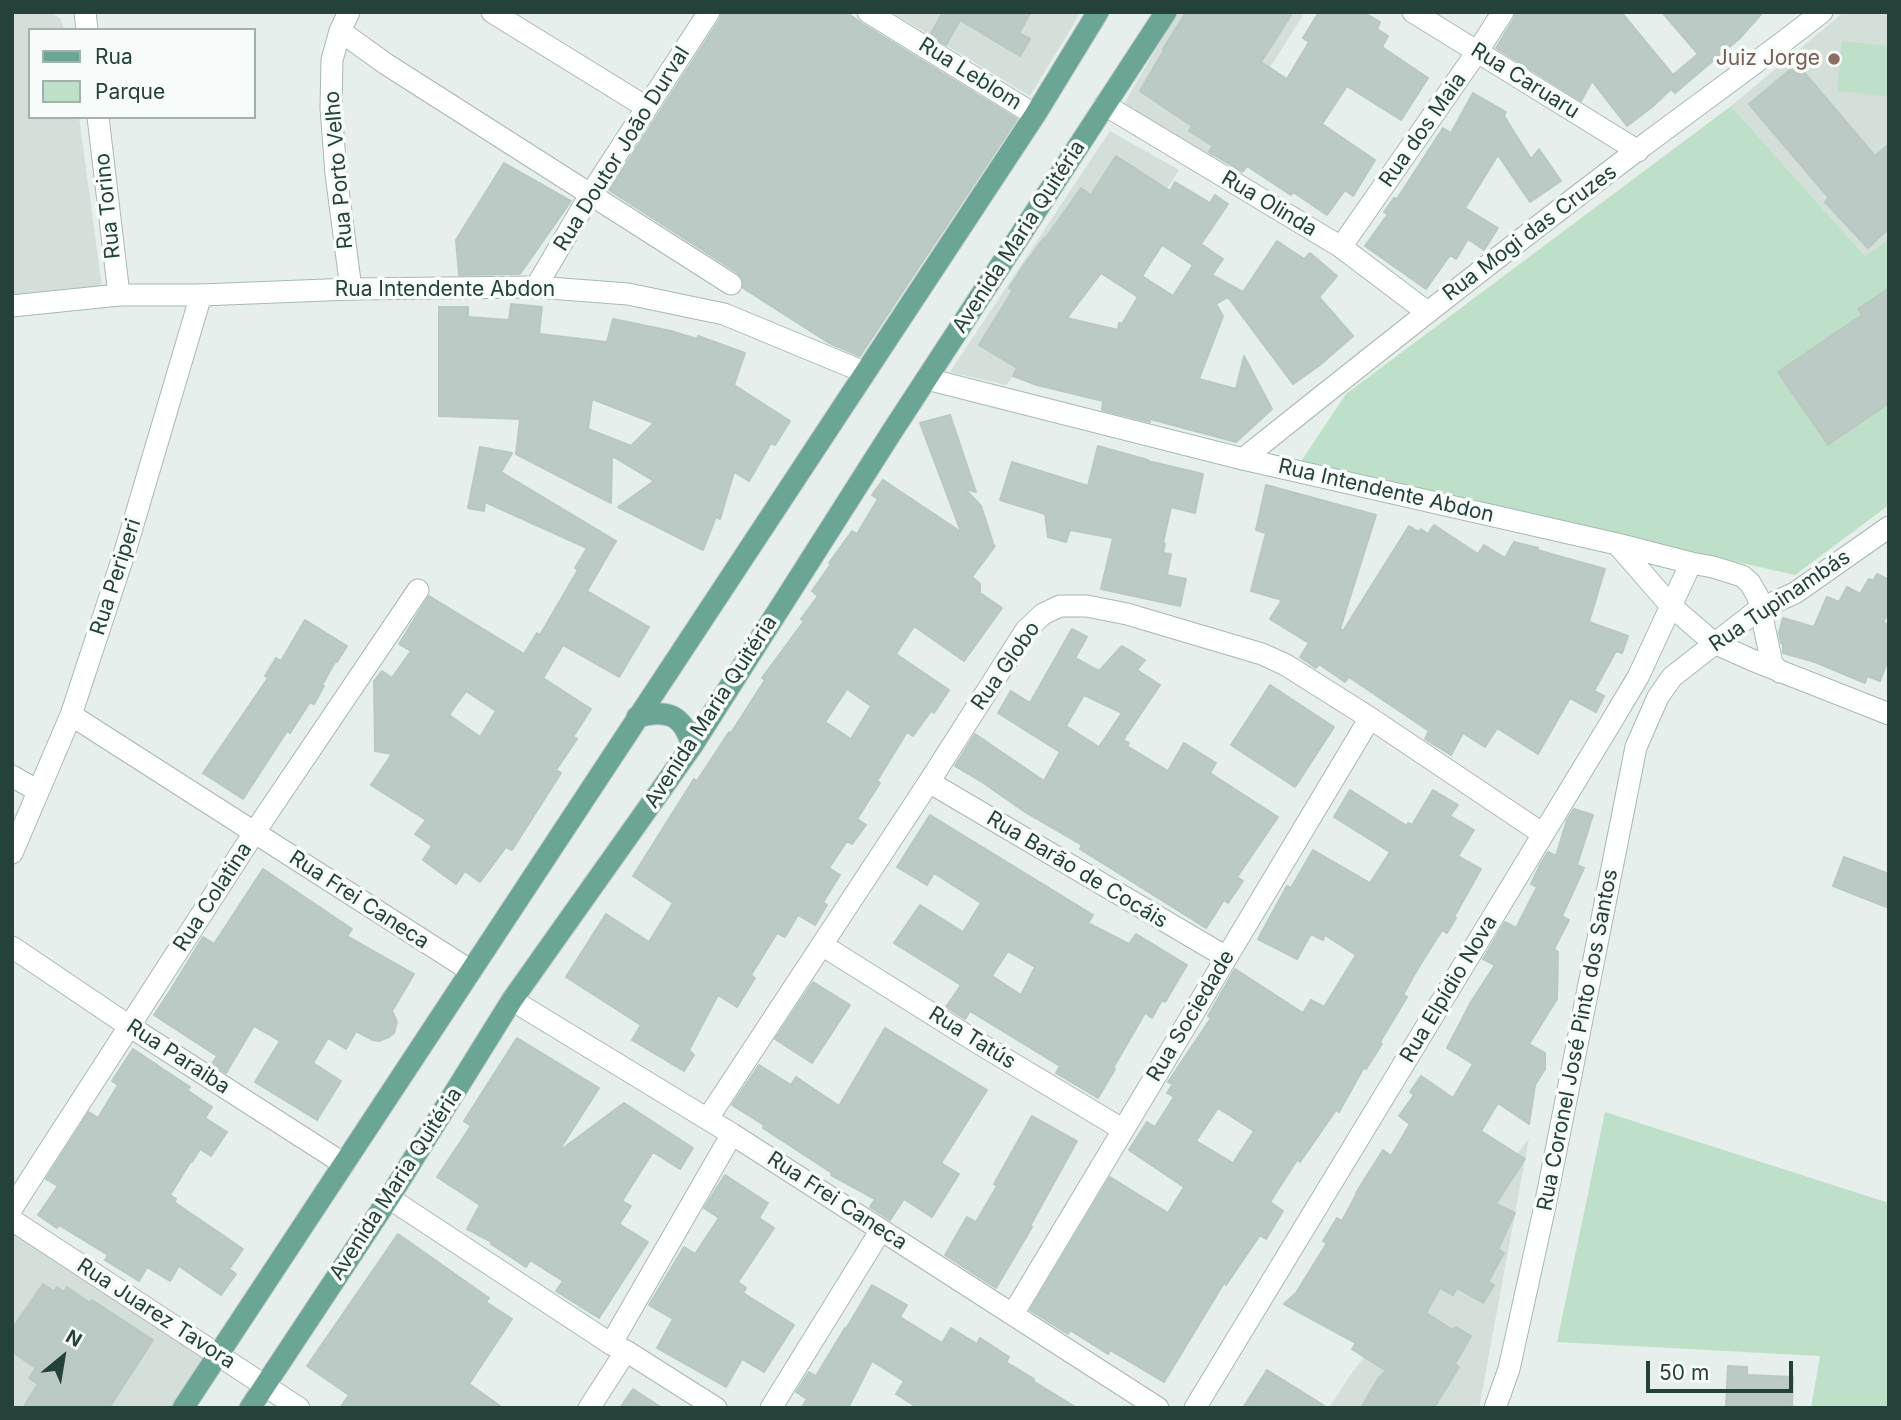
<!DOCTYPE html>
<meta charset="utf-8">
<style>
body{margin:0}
#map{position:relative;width:1901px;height:1420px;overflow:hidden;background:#e6efeb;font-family:Inter,sans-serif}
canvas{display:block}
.frame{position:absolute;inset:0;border:14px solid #24423a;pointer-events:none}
.legend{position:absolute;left:28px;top:28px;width:228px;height:91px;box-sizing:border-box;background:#f7fbf9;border:2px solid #a3b1ad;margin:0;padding:9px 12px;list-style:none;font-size:21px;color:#24423a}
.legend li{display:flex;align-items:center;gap:14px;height:35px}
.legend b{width:35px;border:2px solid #a3b1ad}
.north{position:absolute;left:28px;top:1322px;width:70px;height:70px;-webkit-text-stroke:5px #f7fbf9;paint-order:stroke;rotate:30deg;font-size:19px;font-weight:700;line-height:28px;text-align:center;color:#24423a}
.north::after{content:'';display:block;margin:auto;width:24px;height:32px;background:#24423a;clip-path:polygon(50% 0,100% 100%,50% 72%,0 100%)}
.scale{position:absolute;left:1646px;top:1361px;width:147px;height:32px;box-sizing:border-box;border:4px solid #24423a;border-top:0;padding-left:9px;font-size:21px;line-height:24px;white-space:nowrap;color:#24423a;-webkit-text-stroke:5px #f7fbf9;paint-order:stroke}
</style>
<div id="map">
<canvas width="1901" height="1420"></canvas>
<div class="frame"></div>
<ul class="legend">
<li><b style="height:9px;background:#6aa596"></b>Rua</li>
<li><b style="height:19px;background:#bfe0c8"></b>Parque</li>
</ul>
<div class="north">N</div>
<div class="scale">50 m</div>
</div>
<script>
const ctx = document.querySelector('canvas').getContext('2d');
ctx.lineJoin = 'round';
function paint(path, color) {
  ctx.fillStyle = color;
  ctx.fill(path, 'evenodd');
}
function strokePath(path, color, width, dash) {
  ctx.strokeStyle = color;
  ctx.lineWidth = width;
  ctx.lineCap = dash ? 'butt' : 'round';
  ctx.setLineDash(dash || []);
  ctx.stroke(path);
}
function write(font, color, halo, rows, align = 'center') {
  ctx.font = font + ' Inter,sans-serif';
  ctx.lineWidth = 7;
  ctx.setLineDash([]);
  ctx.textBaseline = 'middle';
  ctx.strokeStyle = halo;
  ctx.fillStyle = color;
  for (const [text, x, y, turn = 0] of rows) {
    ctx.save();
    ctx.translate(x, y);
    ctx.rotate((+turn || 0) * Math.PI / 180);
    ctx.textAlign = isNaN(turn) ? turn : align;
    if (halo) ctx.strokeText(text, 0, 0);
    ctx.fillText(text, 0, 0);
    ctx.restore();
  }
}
paint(new Path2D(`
 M12,12H48L60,18L65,30H30V117H79L102,287L20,294L12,296Z
 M891,12H1081L1030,96Z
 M1177,12H1305L1213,158L1124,104Z
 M1844,12H1889V239L1865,256L1731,106Z
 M1110,131L1179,170L1164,193L1132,233L1006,385L950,372Z
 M1529,1138L1479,1408H1329L1349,1377Z
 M12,1227L213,1351L176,1408H12Z`), '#d4dfda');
paint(new Path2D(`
 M1842,41L1889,46V97L1837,91Z
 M1731,106L1865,256L1889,239V505L1795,575L1300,463L1346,394Z
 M1605,1112L1889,1203V1408H1811L1820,1356L1557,1342Z`), '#bfe0c8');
const building = new Path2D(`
 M722,12H846L861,23L1017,119L860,356L829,343L743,288V279L738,273L609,190L720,19Z
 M943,12H1031L1019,33L1030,39L1020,56L960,20L946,45L930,35Z
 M1186,12H1293L1261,62L1287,79L1309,42L1303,38L1319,12H1363L1380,22L1377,29L1388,36L1382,47L1428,78L1401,120L1347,86L1322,124L1375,160L1353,196L1345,190L1327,215L1293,192L1291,195L1247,166L1242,172L1209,152L1213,146L1189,131L1192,126L1140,91L1164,50L1163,49Z
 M1516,12H1621L1673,75L1698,54L1662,12H1763L1739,39L1708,65L1675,93L1671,89L1652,107L1627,126L1592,81L1581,101L1496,48L1514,19Z
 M1797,64L1875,156L1889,144V228L1868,248L1825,202L1829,198L1749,104Z
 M1473,93L1506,112L1504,116L1531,159L1539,149L1561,181L1530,202L1498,155L1465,208L1498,228L1484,250L1468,239L1456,259L1450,255L1426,289L1365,246L1388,214L1384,212L1394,198L1397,199L1443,128L1451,133Z
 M1116,156L1170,191L1175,182L1210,203L1215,195L1228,204L1201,244L1223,259L1212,275L1243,292L1277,241L1304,259L1310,253L1337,276L1319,297L1353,336L1320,365L1293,384L1228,297L1216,304L1223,316L1199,379L1236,389L1244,356L1272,409L1236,442L1150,419V422L1102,410L1103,401L1037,385L1013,376L1017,368L979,345L1013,290L1009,288L1024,265L1044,238L1045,239L1081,188L1091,195ZM1162,245L1193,265L1173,296L1142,276ZM1101,273L1138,297L1122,324L1119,323L1118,330L1067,318Z
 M504,163L571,201L520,274L459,275L456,240Z
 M1889,288V403L1828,445L1778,372L1862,315L1858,309Z
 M511,304L542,307L539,334L607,342L613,319L671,331L697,339L698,336L745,353L734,385L790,421L775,445L771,443L749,481L734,472L720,519L716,517L703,550L618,507L654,481L612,456L611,503L516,454L520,419L439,416V307H468V317L509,320ZM592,399L654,423L631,446L588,429Z
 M950,415L976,492L965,489L981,506L993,543L992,544L995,546L972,577L980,584V593L1002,608L964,661L914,626L896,654L949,690L934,713L931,711L913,736L907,732L877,781L880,783L857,819L866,825L852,844L847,841L829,868L840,875L823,902L827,905L815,925L798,915L785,937L777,933L751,975L755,978L737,1007L718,995L689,1050L694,1055L684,1071L632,1040L641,1025L566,977L606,914L649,942L673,903L633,876L694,779L697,781L729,732L731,733L765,680L762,678L804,621L801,619L818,596L812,591L831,564L829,563L852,531L857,534L878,499L872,495L883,480L961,532L920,423ZM847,689L871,706L851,739L825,722Z
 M1098,446L1148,460V461L1203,474L1195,513L1171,507L1163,543L1165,544L1163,553L1171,554L1167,575L1186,579L1180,606L1101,589L1113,538L1070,530L1066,542L1048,537L1045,514L1000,500L1012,462L1088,486Z
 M480,447L512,453L501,472L616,541L587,591L649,627L619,677L563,645L543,678L591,709L573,737L577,739L556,770L561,773L512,850L506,847L480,882L465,871L456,884L423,860L432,846L415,834L426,820L371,785L392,754L375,751L374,681L382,671L392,678L411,651L399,644L429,596L524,654L537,633L540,635L578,570L575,568L587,548L485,502L484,511L468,508ZM466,691L496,711L480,737L449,715Z
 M1266,485L1376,515L1340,629L1343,631L1409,526L1419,532L1421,529L1428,534L1434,525L1478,554L1484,545L1505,558L1514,542L1538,548L1537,550L1605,569L1589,622L1628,636L1622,653L1616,651L1594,691L1604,696L1596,712L1570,698L1538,754L1497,728L1485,747L1463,733L1451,755L1425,739L1429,731L1349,677L1345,682L1319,664L1316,668L1300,657L1309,643L1270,619L1282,600L1251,591L1266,533L1256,530Z
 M1877,574L1889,580V611L1883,622L1889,625V657L1880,681L1867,676L1865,683L1815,662L1783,653V644L1781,643L1779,633L1783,618L1814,627L1827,597L1839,602L1847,587L1860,594L1869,579L1873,581Z
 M305,620L347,646L337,662H335L322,685L324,686L314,704L310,702L290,733L287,731L243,799L203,773L268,678L265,676L276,658L281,661Z
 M1072,629L1087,637L1075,658L1099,671L1122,646L1145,660L1137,670L1160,685L1123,740L1129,743L1127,746L1168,771L1184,743L1216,763L1210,773L1278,817L1237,877L1243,881L1228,903L1224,900L1206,928L1080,849L1082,845L1025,812L982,782L955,766L975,734L1044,781L1060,752L998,713L1011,691L1030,703ZM1084,695L1122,713L1099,747L1066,726Z
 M1270,685L1334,727L1295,787L1231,745Z
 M1350,790L1407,826L1408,823L1412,825L1433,790L1458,805L1450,816L1474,830L1458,856L1481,869L1454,917L1456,918L1447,933L1442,930L1417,970L1403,995L1407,997L1380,1042L1382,1044L1366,1069L1364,1067L1339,1112L1336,1110L1300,1162L1297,1160L1270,1202L1283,1211L1266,1239L1260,1235L1226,1285L1224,1283L1164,1382L1110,1350L1108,1354L1070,1330L1068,1334L1030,1310L1110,1177L1168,1213L1184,1187L1129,1150L1147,1122L1155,1127L1174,1097L1167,1093L1173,1084L1168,1082L1211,1018L1208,1016L1235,969L1303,1013L1311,1000L1324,1007L1356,955L1325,935L1323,940L1311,934L1297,959L1258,939L1287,886L1291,888L1313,850L1370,883L1390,852L1334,817ZM1218,1108L1254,1131L1233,1163L1196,1141Z
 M1574,809L1593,815L1577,865L1584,868L1562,916L1569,920L1554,949L1558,952L1557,999L1529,1044L1545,1053V1069L1535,1085L1529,1124L1498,1103L1481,1131L1525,1159L1496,1204L1515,1213L1498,1249L1504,1253L1488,1282L1494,1285L1483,1303L1457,1288L1453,1295L1440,1288L1426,1313L1453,1330L1456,1327L1471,1336L1455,1364L1459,1367L1434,1408H1361L1378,1379L1386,1371L1352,1349L1356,1343L1284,1304L1296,1293L1327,1243L1323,1241L1337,1218L1342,1221L1357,1193H1356L1383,1150L1391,1156L1410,1124L1399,1116L1414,1095L1410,1092L1421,1076L1453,1098L1473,1064L1447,1048L1471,1002L1495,965L1483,959L1505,922L1516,928L1537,887L1531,884L1541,863L1548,852L1556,856L1567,820Z
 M930,815L1093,915L1088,923L1129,944L1136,934L1187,965L1165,1002L1162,1000L1152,1018L1145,1013L1113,1068L1115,1069L1098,1098L1056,1073L1060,1066L970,1011L965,1019L946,1007L961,985L894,943L920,905L963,932L981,903L934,873L927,885L897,867ZM1008,951L1035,967L1021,995L992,976Z
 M1844,857L1889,874V908L1833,886Z
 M263,869L352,929L347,936L414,974L392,1011L397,1022L394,1033L389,1037L379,1041L373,1040L356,1031L346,1049L328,1038L313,1063L341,1081L317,1120L255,1082L280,1041L254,1026L226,1073L212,1064L217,1056L154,1015L170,991L203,937L214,944Z
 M813,982L850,1005L812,1063L775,1039Z
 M885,1028L987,1090L941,1163L959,1174L932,1217L904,1199L890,1220L870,1207L875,1199L831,1175L832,1173L763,1128L764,1125L732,1105L759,1065L791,1085L796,1077L839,1106Z
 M517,1038L599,1088L558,1152L624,1103L693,1148L680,1169L653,1152L622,1201L631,1206L619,1224L648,1242L599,1318L556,1291L563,1281L530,1260L526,1267L491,1244L492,1242L467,1229L480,1205L437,1177L471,1126L464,1121Z
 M133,1049L190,1087L187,1090L212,1107L205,1118L227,1132L211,1156L200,1149L192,1162L191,1161L170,1195L176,1199L174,1202L243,1249L229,1269L236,1274L221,1295L179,1266L170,1281L147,1267L139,1281L105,1260L108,1255L59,1225L57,1228L38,1215L58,1186L46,1179L89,1112L98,1118L118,1085L112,1081Z
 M1032,1116L1077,1141L1030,1226L1032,1227L996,1288L945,1255L967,1217L976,1222L997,1186L994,1184Z
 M725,1175L768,1203L759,1218L774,1228L738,1282L746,1288L743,1293L794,1325L764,1372L742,1359L726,1387L657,1348L673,1319L649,1305L684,1247L695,1254L719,1218L704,1208Z
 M398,1234L489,1298L486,1302L512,1319L469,1384L503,1408H340L349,1395L307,1366Z
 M43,1284L54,1291L57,1287L64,1292L67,1287L90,1303L92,1300L153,1340L109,1408H23L38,1384L29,1378L36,1368L12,1352V1329Z
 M872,1285L907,1305L900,1317L942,1343L951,1328L977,1344L980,1338L1009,1357L1006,1362L1034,1379L1033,1381L1077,1408H918L896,1394L904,1381L872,1361L848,1408H801L807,1399L796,1392L809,1372L816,1376L845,1328L846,1329Z
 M1728,1366L1747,1367V1375L1793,1377L1792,1408H1726Z
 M1267,1370L1328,1408H1243Z
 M633,1389L662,1408H620Z`);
paint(building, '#bbcac4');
strokePath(building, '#b8c9c2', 2);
const street = new Path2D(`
 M85,12L87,30
 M349,12L340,31L332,60L331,108L336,174L351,289
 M492,12L646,107
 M868,12L1035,115
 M1413,12L1638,151
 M340,31L386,64L731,284
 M1105,105L1341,247L1427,312
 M98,117L119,295
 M1341,247L1477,52L1503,12
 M536,287L590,195L709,12
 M1243,459C1373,355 1503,252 1635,152C1697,105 1761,60 1822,12
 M1759,609L1795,593L1889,527
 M71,715L471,971
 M12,776L38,791
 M929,782L1226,957
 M12,853L71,715L126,548L201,295
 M822,945L980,1044L1122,1129
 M12,947L129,1026L344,1164
 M512,1000L732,1134L1158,1408
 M708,1118L929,782L1026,630L1043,614L1060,606H1087L1127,614L1262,654L1286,665L1370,718L1543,834
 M389,1198L611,1344L626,1351L716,1408
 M12,1208L254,833L418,590
 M12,1220L299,1408
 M1013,1314L1370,718
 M611,1344L732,1134
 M589,1408L626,1351`);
const secondary = new Path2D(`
 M12,306L119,295H201L351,289L536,287L628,294L724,314L864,372
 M927,379L1243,459L1617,544L1691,563L1713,567L1742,576L1750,583L1758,597L1772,664L1780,672
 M1617,544L1671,606L1714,643L1752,660L1889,714
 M771,1408L881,1230
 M1195,1408L1613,719L1638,677L1691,563
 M1495,1408L1509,1369L1545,1206L1636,747L1658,697L1672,677L1759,609`);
const primary = new Path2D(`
 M637,717C667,709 683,714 692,746
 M183,1408L1035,115L1098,12
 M250,1408L389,1198L512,1000L692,746L893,430L1166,12`);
strokePath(street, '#a8b8b2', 23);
strokePath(secondary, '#a4bbb3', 23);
strokePath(primary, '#c2cac8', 23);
strokePath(street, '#fff', 21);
strokePath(secondary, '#fff', 21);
strokePath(primary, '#6aa596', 21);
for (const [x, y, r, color] of [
 [1834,59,7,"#8d6e63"]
]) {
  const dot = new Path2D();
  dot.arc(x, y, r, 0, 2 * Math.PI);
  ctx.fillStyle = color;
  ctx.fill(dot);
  strokePath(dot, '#f7fbf9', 2.5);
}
write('21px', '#785e54', '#f7fbf9', [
 ["Juiz Jorge",1820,59]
], 'right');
write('21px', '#24423a', '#f7fbf9', [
 ["Rua Leblom",970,74,32],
 ["Rua Caruaru",1525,81,32],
 ["Rua dos Maia",1423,130,-55],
 ["Rua Doutor João Durval",622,149,-58],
 ["Rua Porto Velho",339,170,-95],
 ["Rua Olinda",1269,204,31],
 ["Rua Torino",108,206,-96],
 ["Rua Mogi das Cruzes",1530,233,-37],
 ["Avenida Maria Quitéria",1019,237,-57],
 ["Rua Intendente Abdon",445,290],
 ["Rua Intendente Abdon",1386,491,13],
 ["Rua Periperi",116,577,-72],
 ["Rua Tupinambás",1780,601,-34],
 ["Rua Globo",1006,666,-55],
 ["Avenida Maria Quitéria",711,712,-57],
 ["Rua Barão de Cocáis",1077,870,31],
 ["Rua Colatina",213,897,-57],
 ["Rua Frei Caneca",359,900,33],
 ["Rua Elpídio Nova",1449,989,-59],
 ["Rua Sociedade",1191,1016,-59],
 ["Rua Tatús",972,1038,32],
 ["Rua Coronel José Pinto dos Santos",1578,1040,-79],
 ["Rua Paraiba",178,1057,33],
 ["Avenida Maria Quitéria",396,1184,-57],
 ["Rua Frei Caneca",837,1201,33],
 ["Rua Juarez Tavora",156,1314,33]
]);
</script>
